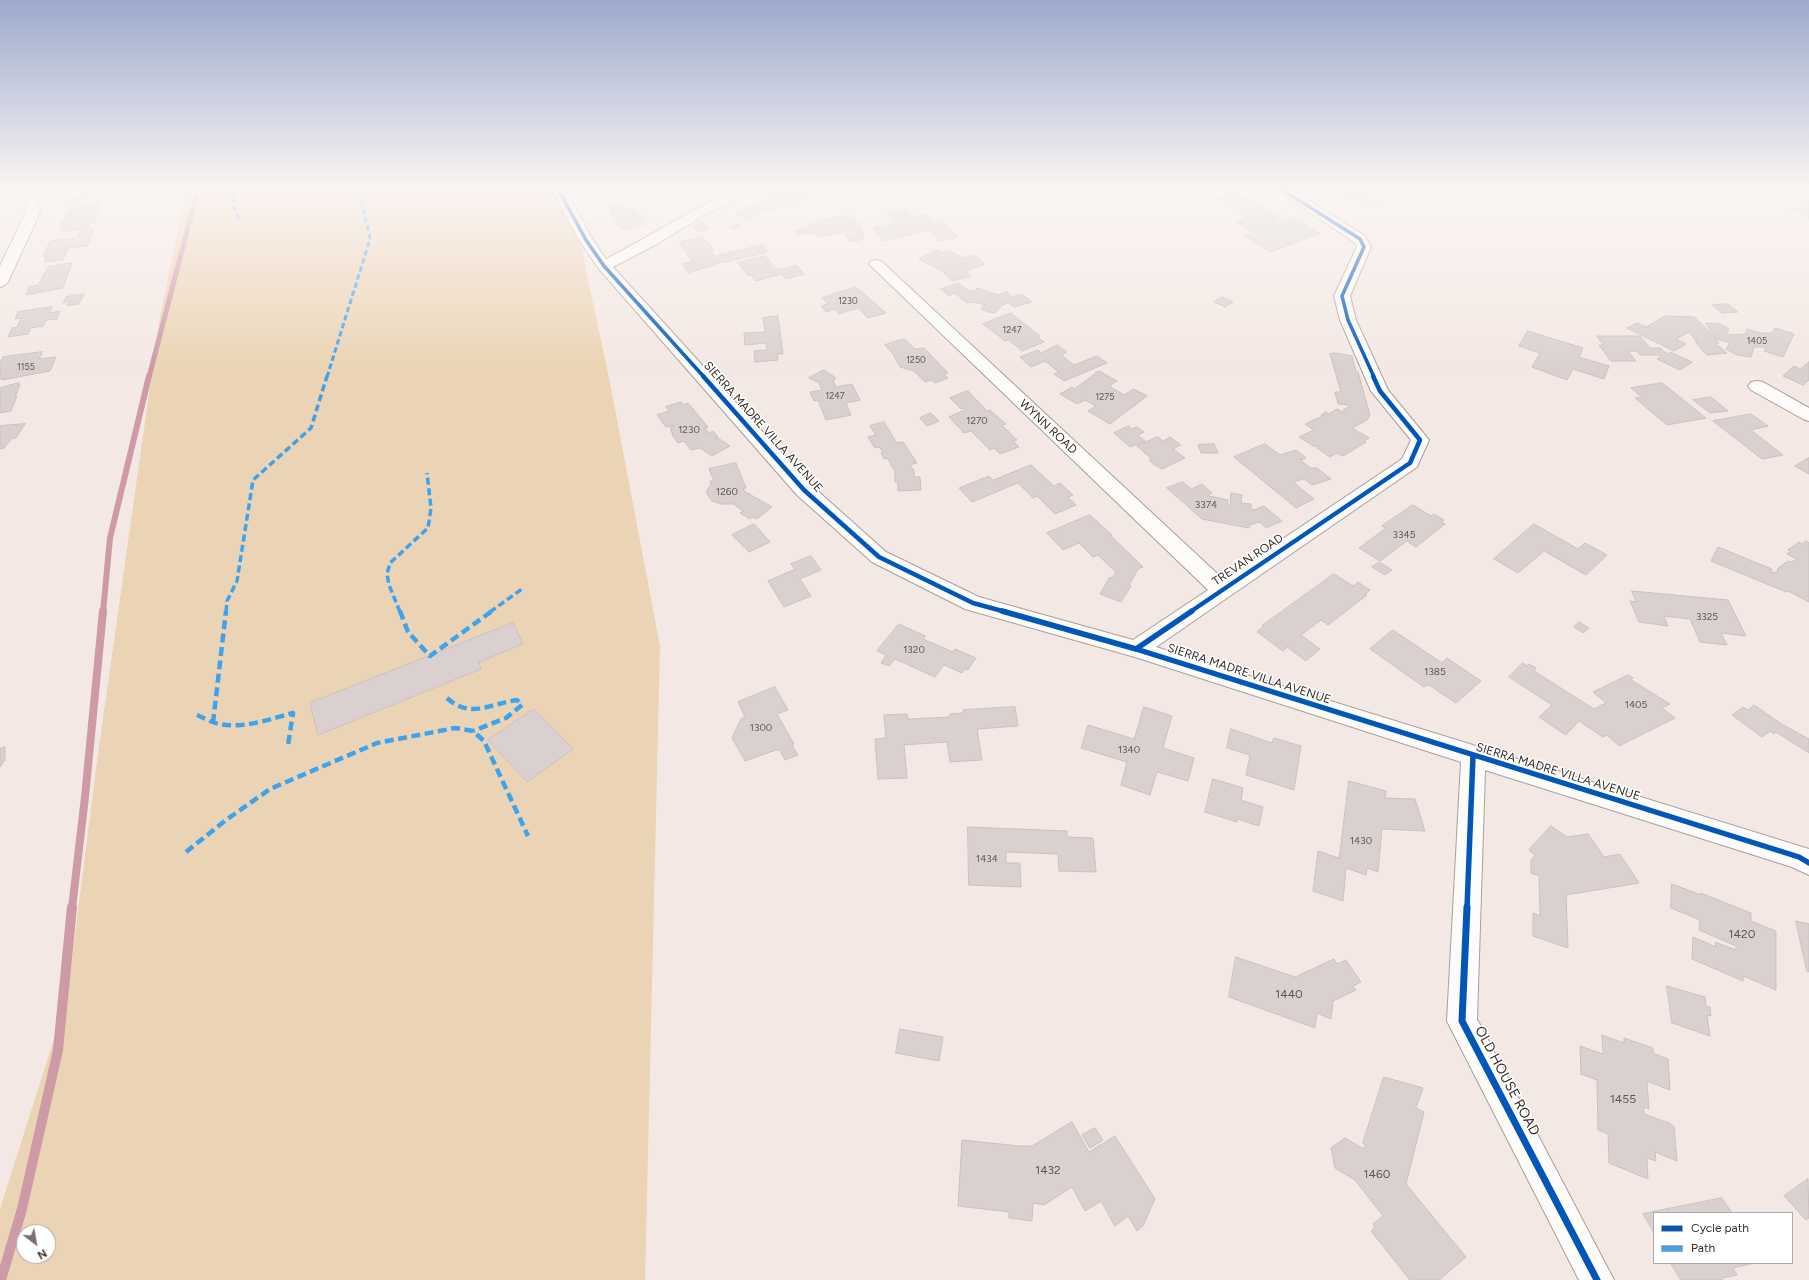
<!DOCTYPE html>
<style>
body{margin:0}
#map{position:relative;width:1809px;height:1280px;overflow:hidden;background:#f4e8e4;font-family:Figtree,sans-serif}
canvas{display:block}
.legend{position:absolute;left:1653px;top:1212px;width:140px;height:52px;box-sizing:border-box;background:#fff;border:1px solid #afabaa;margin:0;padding:5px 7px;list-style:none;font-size:12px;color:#362d2a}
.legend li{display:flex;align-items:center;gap:8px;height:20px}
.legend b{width:20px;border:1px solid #afabaa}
.north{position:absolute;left:16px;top:1224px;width:40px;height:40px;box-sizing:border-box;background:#fff;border:1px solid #afabaa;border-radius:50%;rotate:149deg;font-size:11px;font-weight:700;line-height:16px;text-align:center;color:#362d2a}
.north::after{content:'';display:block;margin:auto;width:14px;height:18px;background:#786e6b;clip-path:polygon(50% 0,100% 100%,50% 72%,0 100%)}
</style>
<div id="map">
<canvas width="1809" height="1280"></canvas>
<ul class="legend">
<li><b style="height:5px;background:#0057b8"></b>Cycle path</li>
<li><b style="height:5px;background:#3fa3eb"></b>Path</li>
</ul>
<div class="north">N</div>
</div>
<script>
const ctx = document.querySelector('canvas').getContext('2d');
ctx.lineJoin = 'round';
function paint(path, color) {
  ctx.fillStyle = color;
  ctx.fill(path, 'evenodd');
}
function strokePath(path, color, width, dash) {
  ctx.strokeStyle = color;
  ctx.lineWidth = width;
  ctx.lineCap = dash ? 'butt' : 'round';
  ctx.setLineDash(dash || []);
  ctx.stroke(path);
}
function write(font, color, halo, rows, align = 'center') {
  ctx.font = font + ' Figtree,sans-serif';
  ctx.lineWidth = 3;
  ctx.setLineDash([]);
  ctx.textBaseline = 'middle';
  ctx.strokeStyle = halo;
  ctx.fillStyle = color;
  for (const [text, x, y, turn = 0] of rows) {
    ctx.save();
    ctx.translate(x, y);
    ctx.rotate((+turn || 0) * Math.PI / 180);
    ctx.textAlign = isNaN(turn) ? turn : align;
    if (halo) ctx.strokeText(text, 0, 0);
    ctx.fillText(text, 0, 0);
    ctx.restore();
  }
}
paint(new Path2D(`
 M187,189H553L581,246L610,383L660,646L645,1280H0V1209L67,998L97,761L160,316ZM24,1232H48V1256H24Z`), '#ebd4b5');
strokePath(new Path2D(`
 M149,377L198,189`), '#cd9aa5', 5);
strokePath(new Path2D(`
 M103,612L110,538L149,376`), '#cd9aa5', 6);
strokePath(new Path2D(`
 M72,908L85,797L103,611`), '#cd9aa5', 8);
strokePath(new Path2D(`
 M1,1280L22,1209L58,1050L72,907`), '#cd9aa5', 10);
const building = new Path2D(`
 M78,189H119L120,190L67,204L66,199L80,195Z
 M590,189H629L631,192L596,199Z
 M674,189H718L700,196L697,194L693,195L688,191L680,194Z
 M793,189H807L816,193L789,207L782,204L771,211L766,209L748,219L736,214L782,190L788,192Z
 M1348,189H1388L1394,193L1382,196L1373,191L1365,194L1383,203L1372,207L1354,197L1348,199L1337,193Z
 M1236,192L1249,199L1245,200L1250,202L1254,200L1265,206L1262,208L1278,217L1274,218L1281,222L1291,218L1285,215H1287L1320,233L1271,252L1245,236L1254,233L1236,222L1247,218L1238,213L1243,211L1236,207L1240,205L1235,203L1227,204L1217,198Z
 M1809,200V219L1801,214H1803L1789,209L1802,207L1798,205L1804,203L1801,202Z
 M102,202L99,208H97L100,209L99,212L95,213L98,215L95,222H91L89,228L61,232L63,227L59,225L63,220H66L67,218H64L70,206L86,204V207L87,204Z
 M620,202L626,210L633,209L637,214L640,213L644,218L641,219L645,224L622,230L611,214H612L607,205Z
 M906,209L914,217L926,214L935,223L942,221L958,237L940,241L929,230L884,241L873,228L895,223L887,213Z
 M851,215L863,230L858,232L863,233L865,234L861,235L864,239L850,242L846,235L852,234L850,231L818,237L816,233L797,235L794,231L811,226L809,223Z
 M704,222L709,229L698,232L693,225Z
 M740,224L742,227L732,229L729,226Z
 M94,230L87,246L68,248L63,260L44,262L47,256L43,257L50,241L77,238L79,232Z
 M703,237L714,250L711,251L720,263L688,273L682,264L692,261L679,242Z
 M763,245L768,252L722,263L717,256Z
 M936,250L942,253L947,250L964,258L974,255L985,264L965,271L971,276L952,281L944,273H946L919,259Z
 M765,256L778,270L796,265L804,274L786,279L781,274L756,281L751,275L748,276L738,263Z
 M72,263L63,288L26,295L29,287L38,285L48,267Z
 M959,283L967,290L975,291L977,288L998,295L1007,292L1012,297L1022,294L1032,302L1014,307L1009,303L1002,305L995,313L989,312L981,309L985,305L974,302L967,303L955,293L949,296L941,289Z
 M856,287L886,313L868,318L858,308L839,314L834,309L826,312L821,306L828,304L822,298Z
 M84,294L79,304L67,306L69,302L63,303L66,297Z
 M1222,297L1233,302L1225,307L1214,302Z
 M1728,304L1738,312L1722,313L1712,305Z
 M52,307L49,313L60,311L57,319L46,320L43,326L31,328L28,334L8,337L12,328L17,327L21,318L15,319L18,312Z
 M1011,313L1040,336L1037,337L1044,342L1022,351L1009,340L1005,341L983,324Z
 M778,316L783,354H777L778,360L755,362L754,351L767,350L766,343L745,345L744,333L765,332L763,318Z
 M1665,316L1694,317L1709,331L1719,343H1715L1727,353L1707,355L1695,342H1697L1689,332L1676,339L1686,344L1674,351L1627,328L1637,323L1646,327Z
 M1706,323L1720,324L1729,329L1726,333L1731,335L1745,334L1747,329L1760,333H1772L1775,328L1794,334L1783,357L1764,351L1766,347H1754L1751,357L1737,355L1726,349L1730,343L1717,339Z
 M1528,331L1583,348L1579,357L1609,366L1604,379L1573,369L1567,380L1532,367L1540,353L1519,346Z
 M1597,336H1640L1650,348H1660L1667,354L1670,352L1692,362L1680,370L1657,359L1661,357L1659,355H1640L1637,351H1628L1636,361H1611L1599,345H1603Z
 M904,339L915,349L924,348L948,373L944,374L948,378L935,383L932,380L925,382L914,371L900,367L893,354L885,345Z
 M1057,345L1067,352L1061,355L1074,365L1097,356L1107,363L1064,381L1054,374L1059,372L1045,361L1031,367L1020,357L1038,350L1041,353Z
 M42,352L39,359L56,357L50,371L2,380L3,378L0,379V363L3,357Z
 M1336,353L1352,356L1356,372H1358L1370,415L1367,420L1352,428L1369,438L1364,441L1366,442L1343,456L1337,453L1330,457L1317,448L1320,446L1319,445L1315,447L1299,437L1314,430L1305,424L1323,416L1321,415L1326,412L1329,414L1337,409L1346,414L1343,410L1349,407L1348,405L1338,404L1335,392H1341L1330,354Z
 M1809,362V380L1803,385L1783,376L1794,366L1800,369Z
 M824,370L836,378L833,380L836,387L852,384L860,400L846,403L851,415L826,420L818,400L814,401L810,392L822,390L819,383L809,378Z
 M1099,371L1117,381L1109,386L1124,395L1134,389L1147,396L1110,424L1088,411L1096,406L1085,400L1077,404L1060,394L1072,387L1074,389Z
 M19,383L18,385H20L15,397L17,396L11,411L0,413V388Z
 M1662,383L1706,418L1667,425L1635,398L1642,397L1631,388Z
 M968,391L987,411L990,410L1006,424L1002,425L1017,440L1013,441L1019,447L1000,454L994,448L990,450L971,431L964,433L949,417L962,411H966L963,408L961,409L950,398Z
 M1711,397L1728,411L1710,413L1693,400Z
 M681,402L684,405L688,403L708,427L705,428L709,433L713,431L718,437L714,438L715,439L718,438L730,446L712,456L700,448L691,450L684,441L678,443L673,436L670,427L675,426L673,425L666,427L657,415L669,411L666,407Z
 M931,413L939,421L927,426L920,418Z
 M1751,414L1768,426L1751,430L1783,455L1762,459L1713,421Z
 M884,422L897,443L903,442L917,463L910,465L914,471V477H920L921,490L898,491V482H895V471L887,458L884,459L881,453L883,452L879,447L875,448L868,437L876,435L870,426Z
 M25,424L16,438H12L4,448L0,449V426Z
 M1129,426L1132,429L1137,427L1144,432L1138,435L1145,441L1130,447L1114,433Z
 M1158,437L1163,441L1170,437L1181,445L1173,449L1185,458L1162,469L1153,464L1149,460L1152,459L1137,446Z
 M1214,444L1218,453H1201L1198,445Z
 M1265,444L1280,455L1296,450L1306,458L1300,460L1311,468H1317L1331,479L1312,485L1304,479L1293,482L1314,499L1296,508L1234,457Z
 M1809,458V474L1795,466Z
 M736,463L746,488H744V491L772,507L757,519L753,517L750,519L740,513L743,511L733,504H721L712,501L707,494V490L711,485L710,481H714L709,469Z
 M1031,465L1054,486L1060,483L1073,495L1068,497L1076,505L1055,514L1037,496L1033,498L1018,483L972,502L959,488L989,476L993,480Z
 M1183,482L1191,489L1202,484L1212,493L1208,495L1209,496L1228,500L1227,505L1230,506L1231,493L1242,495L1241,503L1251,504V508L1254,510L1264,506L1282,521L1266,528L1259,522L1250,525L1249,528L1202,519L1167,488Z
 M1413,505L1431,516L1434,514L1444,520L1441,522L1445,524L1416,547L1407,541L1380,561L1359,548L1386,528L1382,526Z
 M1090,515L1112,535H1110L1143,567L1138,569L1129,585L1131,586L1121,602L1100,594L1110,577L1112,578L1116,572L1098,555L1093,557L1079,543L1063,550L1047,533Z
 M754,524L770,542L749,552L732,535Z
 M1534,524L1578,549L1585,543L1607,555L1586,575L1544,551L1518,573L1494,559Z
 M1806,541L1809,543V602L1788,591L1786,592L1711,561L1718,547L1772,569L1771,572L1774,573L1779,570L1777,569L1788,561L1792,562L1797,559L1787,554L1791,551L1788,550L1799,542L1802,544Z
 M811,556L821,570L800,579L811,596L784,607L768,581L795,569L791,564Z
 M1379,562L1392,570L1385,575L1372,567Z
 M1334,574L1353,586L1358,582L1370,590L1365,594L1367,595L1328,625L1321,620L1301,635L1320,649L1306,661L1287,647L1283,651L1257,632L1263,627L1262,626Z
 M1632,591L1728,600L1746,636L1721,633L1727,645L1700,642L1690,619L1664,616L1668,626L1639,622L1630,601L1636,602Z
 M1579,622L1589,628L1583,633L1574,627Z
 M513,623L523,644L479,662L481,669L318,735L310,703Z
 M899,624L925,636L923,639L953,652L955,649L976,658L968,670L965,669L962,673L944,665L935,677L895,659L889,666L881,663L886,655L877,651Z
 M1393,630L1442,663L1447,658L1481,681L1456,703L1429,685L1424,687L1370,649Z
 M1523,663L1527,666L1529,664L1536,668L1534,671L1594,709L1606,703L1593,692L1628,675L1633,678L1631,680L1670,704L1662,708L1675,718L1619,746L1607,735L1603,737L1579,721L1566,735L1539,717L1552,705L1509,677Z
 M775,687L788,710L777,714L794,744L792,745L798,755L785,760L780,750H776L745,761L732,738L741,719L745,717L738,702Z
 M1754,705L1783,725L1809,739V753L1776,732L1774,734L1770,731L1762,737L1732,715L1743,707L1748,710Z
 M1015,707L1018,726L977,729L982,760L950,762L947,742L904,745L907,778L878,779L875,739L886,738L884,715L907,714L908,719L950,717V714L964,713L963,710Z
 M1144,707L1172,716L1163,748L1194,758L1188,781L1157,772L1150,795L1121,785L1127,762L1081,748L1088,725L1134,739Z
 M534,709L573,749L527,782L488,740Z
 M1231,729L1272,743L1274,738L1301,746L1294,790L1246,775L1250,755L1227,748Z
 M5,747V760L0,767V749Z
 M1213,779L1243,788L1241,800L1263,807L1259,826L1237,819V822L1205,812Z
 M1349,781L1386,791L1385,798L1415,799L1425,831L1382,829L1378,872L1367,868L1366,875L1346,868L1343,901L1313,891L1318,851L1339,858Z
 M1551,826L1567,837L1588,834L1604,857L1620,854L1639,883L1566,895L1568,948L1533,936V913L1540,916L1539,876L1531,873V860L1535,855L1529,850Z
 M968,827L1067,831V837L1093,838L1096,872L1059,871L1058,854L1006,852V863H1020L1021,887L969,885Z
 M1672,884L1701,895V893L1751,913V921L1776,931V990L1743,976V981L1692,959L1693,937L1716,947L1715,942L1736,950V946L1699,930L1700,920L1671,908Z
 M1796,921L1809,924V972L1807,971Z
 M1236,957L1295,977L1334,959L1337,964L1346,960L1361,982L1353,986L1356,990L1333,1001L1331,1019L1317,1013L1315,1028L1229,997Z
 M1667,986L1705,997L1706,1006L1710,1007L1711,1016L1707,1015L1710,1036L1672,1023Z
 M900,1029L943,1037L939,1061L896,1053Z
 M1602,1035L1624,1043V1038L1653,1048V1053L1668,1059L1670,1090L1647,1081L1649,1109L1644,1107V1114L1669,1123L1674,1127L1677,1161L1655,1152L1656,1161L1647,1158L1648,1179L1609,1163L1608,1134L1598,1130L1597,1080L1581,1074L1580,1046L1603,1054Z
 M1384,1077L1423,1088L1416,1108L1424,1112L1406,1184L1466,1257L1439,1280H1410L1371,1231L1375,1227L1373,1224L1383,1216L1355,1180L1335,1168L1331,1148L1345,1138L1364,1149L1365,1145L1363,1143Z
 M1072,1122L1089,1152L1115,1136L1155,1199L1143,1226L1137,1231L1128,1216L1115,1226L1101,1201L1085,1211L1072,1187L1044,1205L1033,1203L1032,1221L1009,1218V1212L958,1206L962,1140L1019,1146H1032Z
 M1095,1128L1103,1140L1090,1148L1082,1135Z
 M1808,1179L1809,1218L1806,1220L1784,1196Z
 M1722,1198L1732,1213H1654V1233L1643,1214Z
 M1671,1263H1754L1733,1268L1737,1275L1722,1278L1723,1280H1681Z`);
paint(building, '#dad0cf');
strokePath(building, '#cbc1bf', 1);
const street = new Path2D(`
 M3,189H21L34,195L41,210L8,282L5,285L0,287V266L27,210L23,200L4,192Z
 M551,189H565L593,240L606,259C647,238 685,213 727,194L731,189H744L737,200L704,215L657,244L613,267L811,485L886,552L979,597L1133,640L1208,590L869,264L871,261L876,260L881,261L1223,579L1402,459L1411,440L1371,391L1340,320L1334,296L1357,247L1354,242L1275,189H1291L1365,236L1371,247L1350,296L1356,320L1388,390L1429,440L1417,467L1156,647L1809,849V875L1792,867L1485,770L1477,1019L1614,1280H1579L1447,1021L1461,762L1135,657L965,609L872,562L797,495L599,269L579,240Z
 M1757,381L1763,382L1809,408V421L1803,419L1751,390L1748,386L1751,382Z`);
strokePath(street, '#a89f9b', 2);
paint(street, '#fdfcfb');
strokePath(new Path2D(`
 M234,189L233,204L239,219
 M327,377L370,239L359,189`), '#3fa3eb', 3, [5.5, 3]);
strokePath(new Path2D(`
 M226,612L227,601L237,581L253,480L311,428L327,376
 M400,612L389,585L387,574L390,563L428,528L431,508L427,473
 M490,612L522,589`), '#3fa3eb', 3.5, [7, 3.5]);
strokePath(new Path2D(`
 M400,611L408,632L430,656L492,611
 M447,698C470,719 489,704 517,700L522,705L506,718L473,731
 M197,715C204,718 212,723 220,724C243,729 270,719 293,713L288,745
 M213,723L226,611
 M186,852L226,820L270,789L377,743L455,728L473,731L484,741L528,836`), '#3fa3eb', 4.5, [9, 4.5]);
strokePath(new Path2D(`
 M558,189L586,240L604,266L704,377
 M1281,189L1360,239L1364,247L1342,296L1348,320L1374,377`), '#0057b8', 3.5);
strokePath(new Path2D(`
 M703,376L804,490L879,557L973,603L1006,612
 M1190,612L1410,463L1420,440L1380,391L1373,376`), '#0057b8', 4.5);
strokePath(new Path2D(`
 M1002,611L1136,649L1799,857L1809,863
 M1136,649L1192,611
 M1467,908L1473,756`), '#0057b8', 5.5);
strokePath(new Path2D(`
 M1467,907L1462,1021L1597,1280`), '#0057b8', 7);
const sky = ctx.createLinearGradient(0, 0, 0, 369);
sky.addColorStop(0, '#9daacd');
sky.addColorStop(0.51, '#faf5f3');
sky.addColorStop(1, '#faf5f300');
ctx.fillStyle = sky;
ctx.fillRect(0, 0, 1809, 369);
write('9px', '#5f5653', null, [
 ["1230",848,301],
 ["1247",1012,330],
 ["1405",1757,341],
 ["1250",916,360],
 ["1155",26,367],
 ["1247",835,396],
 ["1275",1105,397]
]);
write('10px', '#5f5653', null, [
 ["1270",977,421],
 ["1230",689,430],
 ["1260",727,492],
 ["3374",1206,505],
 ["3345",1404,535],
 ["3325",1707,617],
 ["1320",914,650],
 ["1385",1435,672],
 ["1405",1636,705],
 ["1300",761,728],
 ["1340",1129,750],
 ["1430",1361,841],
 ["1434",987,859]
]);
write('12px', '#362d2a', '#fff', [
 ["SIERRA MADRE VILLA AVENUE",763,427,48],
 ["WYNN ROAD",1048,427,43],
 ["TREVAN ROAD",1248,560,-34],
 ["SIERRA MADRE VILLA AVENUE",1249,674,18],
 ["SIERRA MADRE VILLA AVENUE",1558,772,17]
]);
write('12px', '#5f5653', null, [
 ["1420",1742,934],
 ["1440",1289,994],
 ["1455",1623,1099],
 ["1432",1048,1170],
 ["1460",1377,1174]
]);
write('14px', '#362d2a', '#fff', [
 ["OLD HOUSE ROAD",1507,1081,62]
]);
</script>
